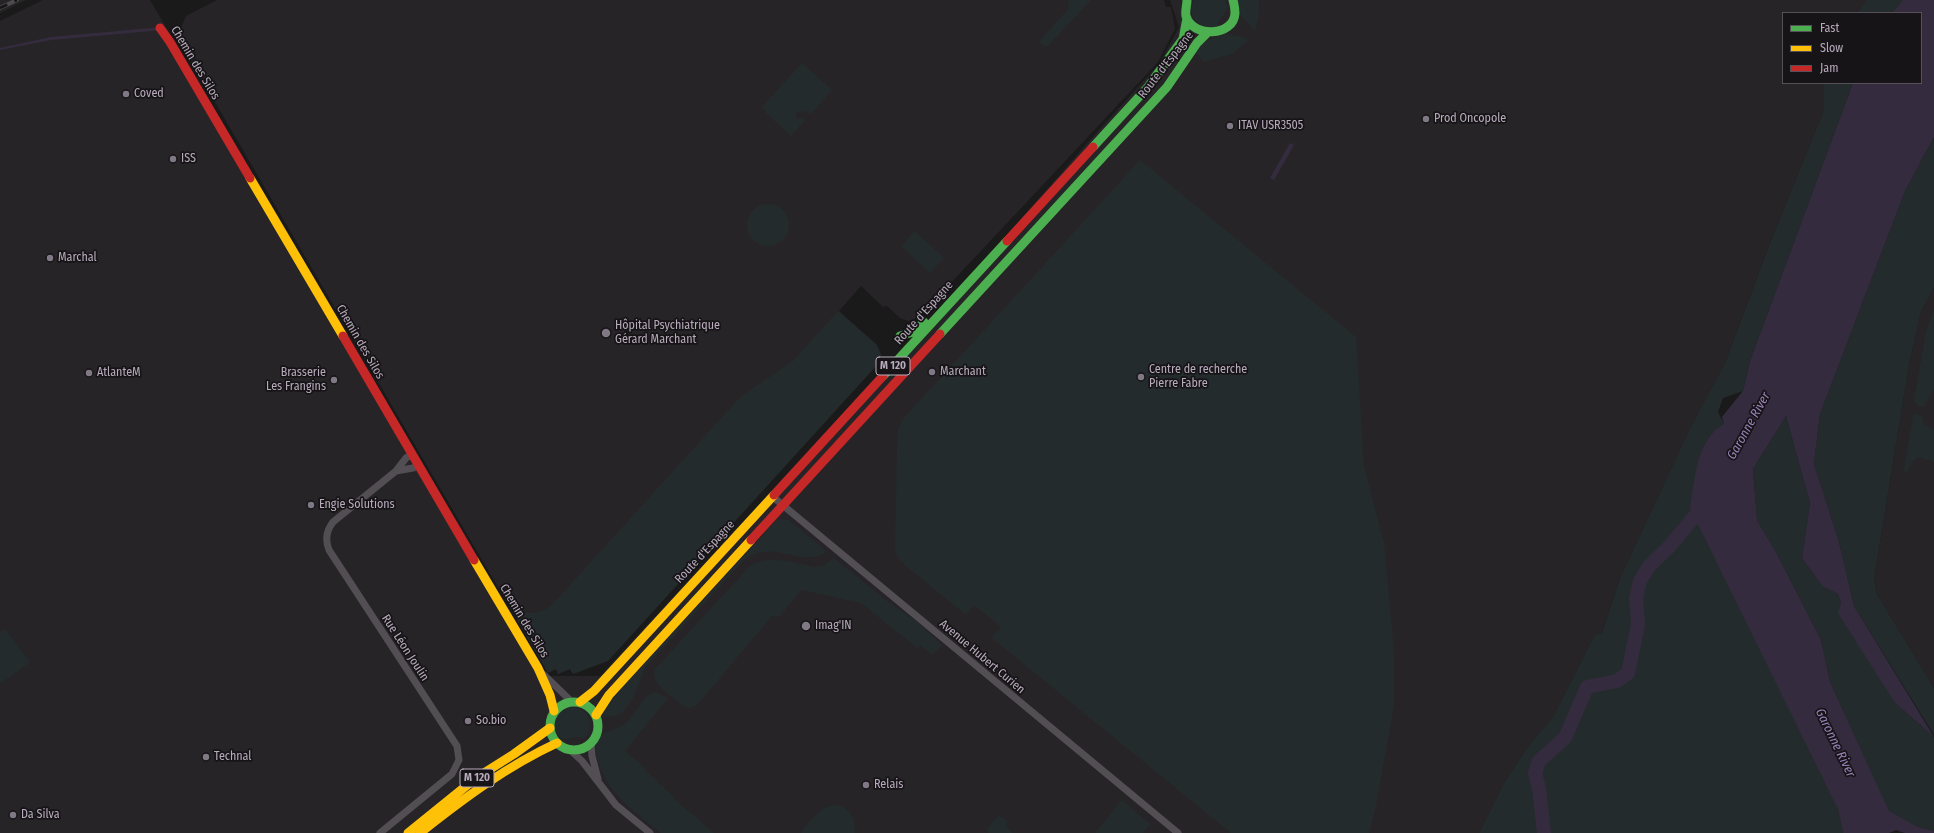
<!DOCTYPE html>
<meta charset="utf-8">
<style>
body{margin:0}
#map{position:relative;width:1934px;height:833px;overflow:hidden;background:#1b1a1b;font-family:"Fira Sans Condensed",sans-serif}
canvas{display:block}
.legend{position:absolute;left:1782px;top:12px;width:140px;height:72px;box-sizing:border-box;background:#171417;border:1px solid #575059;margin:0;padding:5px 7px;list-style:none;font-size:12px;color:#b7abbc}
.legend li{display:flex;align-items:center;gap:8px;height:20px}
.legend b{width:20px;border:1px solid #575059}
</style>
<div id="map">
<canvas width="1934" height="833"></canvas>
<ul class="legend">
<li><b style="height:5px;background:#4caf50"></b>Fast</li>
<li><b style="height:5px;background:#ffc107"></b>Slow</li>
<li><b style="height:5px;background:#c62828"></b>Jam</li>
</ul>
</div>
<script>
const ctx = document.querySelector('canvas').getContext('2d');
ctx.lineJoin = 'round';
function paint(path, color) {
  ctx.fillStyle = color;
  ctx.fill(path, 'evenodd');
}
function strokePath(path, color, width, dash) {
  ctx.strokeStyle = color;
  ctx.lineWidth = width;
  ctx.lineCap = dash ? 'butt' : 'round';
  ctx.setLineDash(dash || []);
  ctx.stroke(path);
}
function write(font, color, halo, rows, align = 'center') {
  ctx.font = font + ' "Fira Sans Condensed",sans-serif';
  ctx.lineWidth = 3.5;
  ctx.setLineDash([]);
  ctx.textBaseline = 'middle';
  ctx.strokeStyle = halo;
  ctx.fillStyle = color;
  for (const [text, x, y, turn = 0] of rows) {
    ctx.save();
    ctx.translate(x, y);
    ctx.rotate((+turn || 0) * Math.PI / 180);
    ctx.textAlign = isNaN(turn) ? turn : align;
    if (halo) ctx.strokeText(text, 0, 0);
    ctx.fillText(text, 0, 0);
    ctx.restore();
  }
}
paint(new Path2D(`
 M0,0H26L0,13Z
 M43,0H150L548,676H600L993,251L1098,131L1159,64L1179,27L1170,0H1867L1857,13H1783V83H1824V110L1770,243L1725,363L1690,428L1620,578L1602,633L1595,634L1553,717L1529,745L1505,781L1479,833H0V21Z
 M217,0H1164L1166,7H1171L1175,29L1158,62L919,317L909,321L900,318L887,306L883,307L861,286L839,311L877,345L881,355L876,366L676,586L573,674L570,669L558,674L556,669L548,673L177,37L186,16Z
 M1934,288V688L1877,594L1874,579L1909,365L1921,312Z`), '#272427');
paint(new Path2D(`
 M1069,0H1091L1049,45L1045,47L1039,42L1068,9Z
 M1194,0H1225L1228,8L1217,24L1218,26C1201,32 1186,17 1194,0Z
 M1237,0H1259V15L1255,30L1241,16Z
 M1867,0H1903L1892,13H1857Z
 M1226,34L1239,36L1249,40L1232,54L1203,62L1200,56L1195,53C1202,39 1213,39 1226,34Z
 M802,63L832,90L811,114L806,111L802,114L801,111L795,113L797,119L803,118L805,120L791,136L765,112L766,111L762,107Z
 M1824,83H1853L1750,361L1743,391L1723,398L1718,412L1724,424L1838,809L1843,833H1479L1505,781L1529,745L1553,717L1595,634L1602,633L1620,578L1690,428L1725,363L1770,243L1824,110Z
 M1934,137V288L1921,312L1909,365L1874,579L1877,594L1934,688V735L1854,606L1839,542L1814,464L1820,414L1905,191Z
 M1140,160L1356,337L1364,466L1384,543L1394,650V705L1377,801L1369,833H1231L992,638L1001,627L974,605L966,615L900,561L895,551L897,446L898,430L902,420Z
 M747 225a21 21 0 1 1 42 0a21 21 0 1 1-42 0Z
 M915,231L944,258L930,273L901,246Z
 M1934,310V389L1924,407H1919L1914,400L1926,332Z
 M838,311L877,345L881,355L876,366L608,661L573,674L570,669L558,674L556,669L548,673L508,604C524,615 532,616 550,607L733,405L743,395L793,361Z
 M1917,414L1922,416L1924,424L1934,430V462L1918,457L1912,462L1906,474L1904,470L1913,416Z
 M1786,416L1810,503L1802,558L1823,587L1838,594L1841,603L1895,703L1934,737V831L1916,826L1889,812L1830,682L1821,640L1777,554L1757,520L1753,469Z
 M778,519L789,520L827,552C801,569 774,538 745,559L646,666L633,698L623,712L617,716L602,717L607,704Z
 M834,558L884,599L916,621L942,645L932,655L920,645L917,648L861,603L801,590L780,616H772L697,705L691,708L686,707C675,699 647,683 656,668L750,566C770,554 794,563 815,567L823,566Z
 M5,629L30,662L0,684V632Z
 M655,692L668,698L625,751L645,768L644,769L658,782V783L674,796L673,798L714,833H661C636,813 609,795 599,763C596,755 594,747 598,739C605,729 619,730 627,722C637,713 643,694 655,692Z
 M568,707C587,706 597,723 585,738L574,737L563,740C550,729 553,714 568,707Z
 M1122,800L1150,824L1143,833H1095Z
 M838,805C852,809 855,820 855,833H801C810,820 822,804 838,805Z
 M999,815L1008,822L1005,826L1013,833H989L987,829Z`), '#242b2c');
paint(new Path2D(`
 M1903,0H1934V137L1905,191L1820,414L1814,464L1839,542L1854,606L1934,737L1895,703L1838,613L1841,603L1838,594L1823,587L1802,558L1810,503L1786,416L1753,469L1757,520L1777,554L1821,640L1830,682L1889,811L1916,826L1934,831V833H1905L1896,830L1889,833H1843L1838,809L1690,508C1695,480 1696,440 1724,424L1722,417L1743,391L1750,361L1853,83H1921V13H1892Z
 M162,27L163,30L51,40L0,50V48L51,37Z
 M1290,143L1294,145L1274,180L1270,178Z`), '#342c3e');
strokePath(new Path2D(`
 M1544,833L1539,788L1535,773L1539,761L1565,738L1587,687L1617,681L1628,673L1638,625L1636,598L1640,581L1649,566L1668,548L1707,502`), '#342c3e', 14);
strokePath(new Path2D(`
 M396,471L413,468L419,465
 M773,497L1178,833
 M543,674L571,701
 M591,743L592,756L598,779
 M570,750L582,761L616,805L650,833
 M380,833L452,774L459,760L457,746L329,550C325,540 326,531 333,522L396,471L406,458L412,454`), '#524e54', 7);
strokePath(new Path2D(`
 M1187,0C1187,5 1185,11 1186,16C1192,38 1234,37 1235,13C1235,9 1234,4 1233,0
 M1093,147L1148,87L1183,39L1187,18
 M940,334L1167,87L1197,43L1207,33
 M900,336L913,332L924,322
 M883,376L1007,241
 M550 726a24 24 0 1 1 48 0a24 24 0 1 1-48 0Z`), '#4caf50', 9);
strokePath(new Path2D(`
 M250,178L343,336
 M474,560L538,668L550,695L554,711
 M580,702L594,691L774,495
 M596,715L609,695L751,540
 M408,833L476,778L514,754L550,728
 M420,833C463,799 507,766 557,743`), '#ffc107', 9);
strokePath(new Path2D(`
 M160,28L170,42L250,178
 M1007,241L1093,147
 M343,336L474,560
 M774,495L883,376
 M751,540L940,334`), '#c62828', 9);
const rail = new Path2D(`
 M0,8L17,0`);
strokePath(rail, '#4e4b4e', 4);
strokePath(rail, '#171417', 2.5, [8]);
for (const [x, y, r, color] of [
 [126,94,4,"#807884"],
 [1426,119,4,"#807884"],
 [1230,126,4,"#807884"],
 [173,159,4,"#807884"],
 [50,258,4,"#807884"],
 [606,333,5,"#807884"],
 [932,372,4,"#807884"],
 [89,373,4,"#807884"],
 [1141,377,4,"#807884"],
 [334,380,4,"#807884"],
 [311,505,4,"#807884"],
 [806,626,5,"#807884"],
 [468,721,4,"#807884"],
 [206,757,4,"#807884"],
 [866,785,4,"#807884"],
 [13,815,4,"#807884"]
]) {
  const dot = new Path2D();
  dot.arc(x, y, r, 0, 2 * Math.PI);
  ctx.fillStyle = color;
  ctx.fill(dot);
  strokePath(dot, '#171417', 1.5);
}
for (const [x, y, w] of [
 [893,366,34],
 [477,778,34]
]) {
  const box = new Path2D();
  box.roundRect(x - w / 2, y - 9, w, 18, 3);
  ctx.fillStyle = '#171417';
  ctx.fill(box);
  strokePath(box, '#b7abbc', 1);
}
write('bold 11px', '#b7abbc', null, [
 ["M 120",893,366],
 ["M 120",477,778]
]);
write('12px', '#b7abbc', '#171417', [
 ["Chemin des Silos",195,63,59],
 ["Route d'Espagne",1166,65,-52],
 ["Route d'Espagne",924,313,-48],
 ["Chemin des Silos",360,342,60],
 ["Route d'Espagne",705,552,-47],
 ["Chemin des Silos",524,621,59],
 ["Rue Léon Joulin",405,648,57],
 ["Avenue Hubert Curien",982,657,40]
]);
write('12px', '#b7abbc', '#171417', [
 ["Coved",134,94],
 ["Prod Oncopole",1434,119],
 ["ITAV USR3505",1238,126],
 ["ISS",181,159],
 ["Marchal",58,258],
 ["Hôpital Psychiatrique",615,326],
 ["Gérard Marchant",615,340],
 ["Centre de recherche",1149,370],
 ["Pierre Fabre",1149,384],
 ["Marchant",940,372],
 ["AtlanteM",97,373],
 ["Brasserie",326,373,"right"],
 ["Les Frangins",326,387,"right"],
 ["Engie Solutions",319,505],
 ["Imag'IN",815,626],
 ["So.bio",476,721],
 ["Technal",214,757],
 ["Relais",874,785],
 ["Da Silva",21,815]
], 'left');
write('italic 13px', '#9a80b9', '#171417', [
 ["Garonne River",1749,426,-61],
 ["Garonne River",1835,743,64]
]);
</script>
